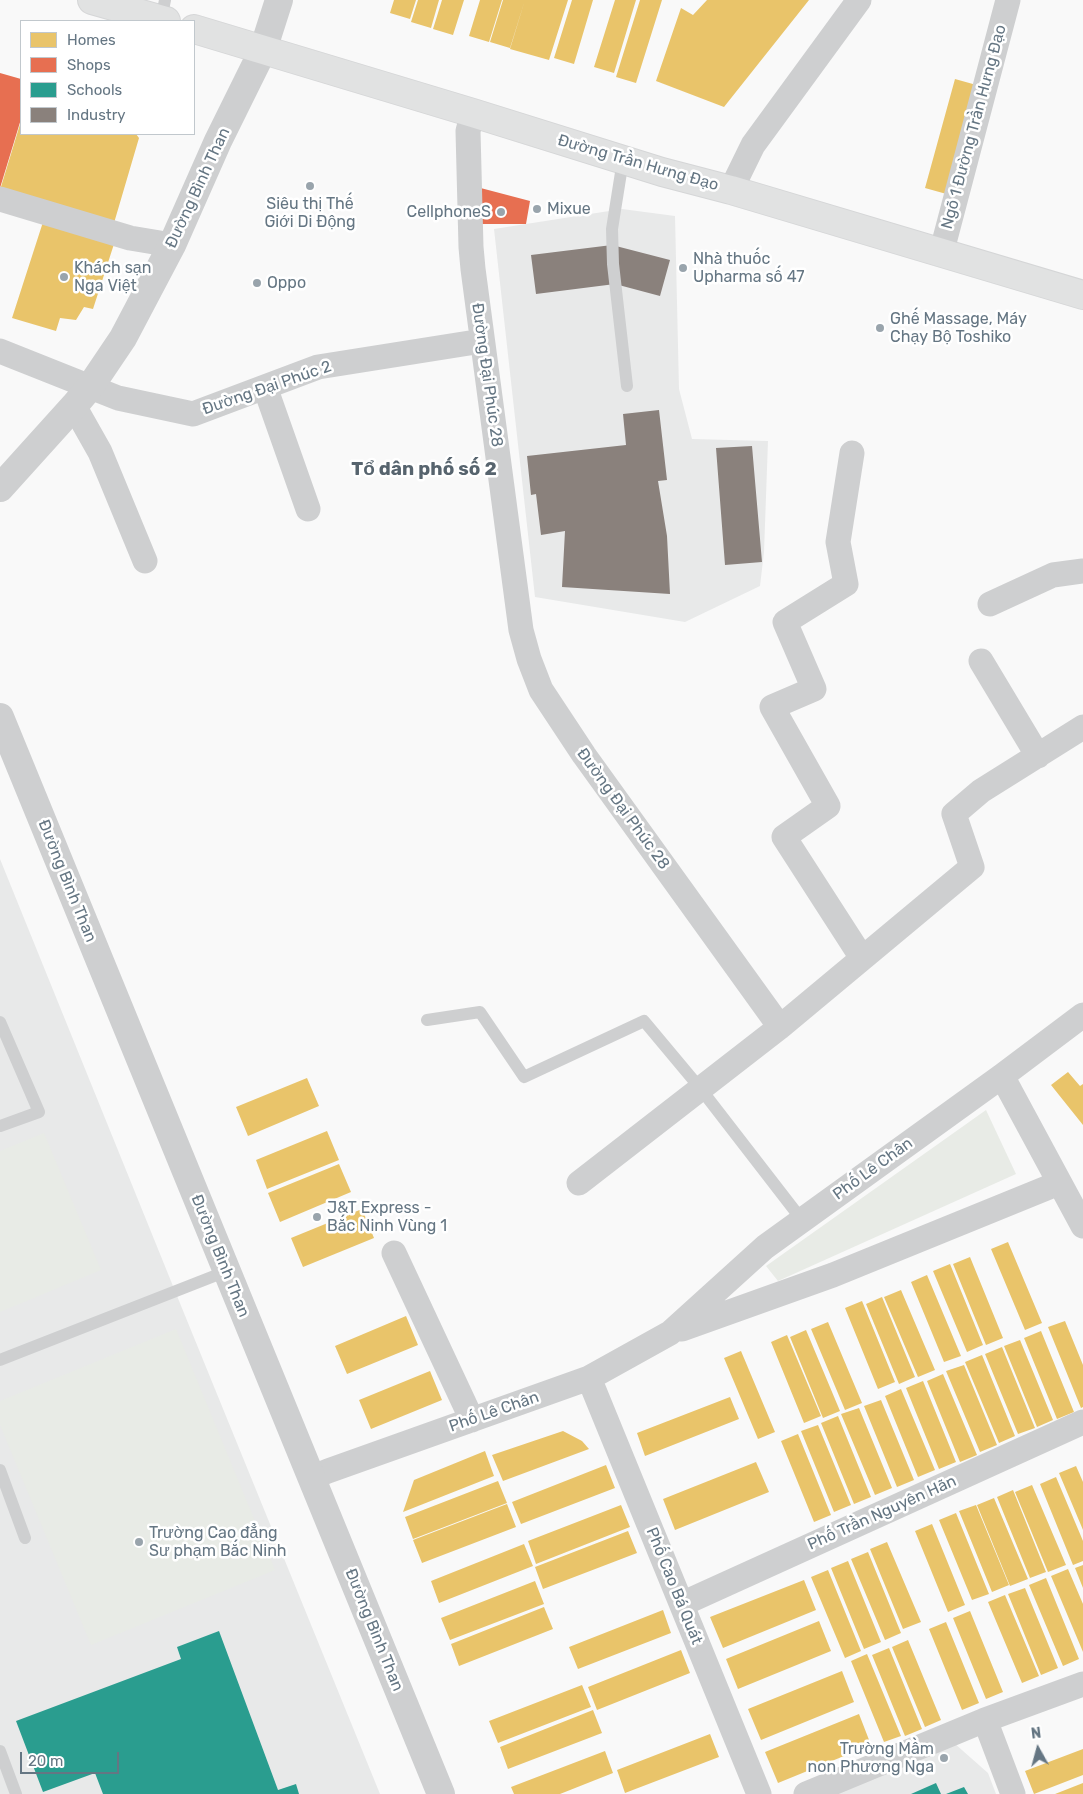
<!DOCTYPE html>
<meta charset="utf-8">
<style>
body{margin:0}
#map{position:relative;width:1083px;height:1794px;overflow:hidden;background:#f9f9f9;font-family:Rubik,sans-serif}
canvas{display:block}
.legend{position:absolute;left:20px;top:20px;width:175px;height:115px;box-sizing:border-box;background:#fff;border:1px solid #c1c8cd;margin:0;padding:6px 9px;list-style:none;font-size:15px;color:#657683}
.legend li{display:flex;align-items:center;gap:10px;height:25px}
.legend b{width:25px;border:1px solid #c1c8cd}
.north{position:absolute;left:1013px;top:1724px;width:50px;height:50px;-webkit-text-stroke:4px #fff;paint-order:stroke;rotate:353deg;font-size:14px;font-weight:700;line-height:20px;text-align:center;color:#657683}
.north::after{content:'';display:block;margin:auto;width:18px;height:22px;background:#657683;clip-path:polygon(50% 0,100% 100%,50% 72%,0 100%)}
.scale{position:absolute;left:20px;top:1752px;width:99px;height:22px;box-sizing:border-box;border:2px solid #657683;border-top:0;padding-left:6px;font-size:15px;line-height:18px;white-space:nowrap;color:#657683;-webkit-text-stroke:4px #fff;paint-order:stroke}
</style>
<div id="map">
<canvas width="1083" height="1794"></canvas>
<ul class="legend">
<li><b style="height:14px;background:#e9c46a"></b>Homes</li>
<li><b style="height:14px;background:#e76f51"></b>Shops</li>
<li><b style="height:14px;background:#2a9d8f"></b>Schools</li>
<li><b style="height:14px;background:#8a817c"></b>Industry</li>
</ul>
<div class="north">N</div>
<div class="scale">20 m</div>
</div>
<script>
const ctx = document.querySelector('canvas').getContext('2d');
ctx.lineJoin = 'round';
function paint(path, color) {
  ctx.fillStyle = color;
  ctx.fill(path, 'evenodd');
}
function strokePath(path, color, width, dash) {
  ctx.strokeStyle = color;
  ctx.lineWidth = width;
  ctx.lineCap = dash ? 'butt' : 'round';
  ctx.setLineDash(dash || []);
  ctx.stroke(path);
}
function write(font, color, halo, rows, align = 'center') {
  ctx.font = font + ' Rubik,sans-serif';
  ctx.lineWidth = 5;
  ctx.setLineDash([]);
  ctx.textBaseline = 'middle';
  ctx.strokeStyle = halo;
  ctx.fillStyle = color;
  for (const [text, x, y, turn = 0] of rows) {
    ctx.save();
    ctx.translate(x, y);
    ctx.rotate((+turn || 0) * Math.PI / 180);
    ctx.textAlign = isNaN(turn) ? turn : align;
    if (halo) ctx.strokeText(text, 0, 0);
    ctx.fillText(text, 0, 0);
    ctx.restore();
  }
}
paint(new Path2D(`
 M622,209L675,216L679,389L692,439L768,441L764,552L760,586L685,622L535,597L494,229Z
 M0,859L175,1291L380,1794H0Z
 M954,1743L988,1773L996,1794H829Z`), '#e8e9e9');
paint(new Path2D(`
 M986,1110L1016,1174L778,1281L766,1266Z
 M44,1133L101,1270L0,1312V1151Z
 M176,1329L275,1570L91,1645L0,1425V1401Z`), '#e8ebe6');
paint(new Path2D(`
 M394,0H416L410,19L390,13Z
 M418,0H439L431,28L411,22Z
 M442,0H464L453,35L433,29Z
 M480,0H502L489,42L469,36Z
 M503,0H525L510,48L490,42Z
 M525,0H568L549,60L510,49Z
 M572,0H593L574,64L554,58Z
 M615,0H636L614,73L594,67Z
 M640,0H662L636,83L616,77Z
 M707,0H809L724,107L656,81L681,8L693,15Z
 M955,79L980,86L950,195L925,188Z
 M21,121V134H136L139,138L114,223L0,190Z
 M43,222L114,244L93,309L84,307L76,320L60,318L56,331L12,318Z
 M1068,1072L1080,1086L1083,1084V1125L1051,1085Z
 M307,1078L319,1106L248,1136L236,1107Z
 M327,1131L339,1160L267,1189L256,1160Z
 M339,1164L351,1192L280,1222L268,1193Z
 M362,1209L374,1238L303,1267L291,1238Z
 M1008,1242L1042,1323L1025,1330L991,1249Z
 M970,1257L1003,1338L986,1345L953,1264Z
 M950,1264L983,1345L967,1352L933,1271Z
 M927,1275L961,1356L944,1362L911,1282Z
 M901,1290L935,1370L918,1377L884,1297Z
 M882,1297L915,1377L899,1384L866,1304Z
 M862,1301L895,1382L878,1389L845,1308Z
 M406,1316L418,1345L347,1374L335,1346Z
 M1065,1321L1083,1365V1407L1081,1408L1048,1327Z
 M828,1322L862,1403L845,1410L811,1329Z
 M806,1330L840,1411L823,1418L790,1337Z
 M1041,1331L1074,1412L1057,1419L1024,1338Z
 M787,1335L821,1416L804,1423L771,1342Z
 M1020,1340L1053,1420L1037,1427L1004,1346Z
 M1002,1347L1035,1428L1018,1434L985,1354Z
 M741,1351L775,1432L758,1439L724,1358Z
 M982,1355L1015,1436L999,1443L965,1362Z
 M964,1365L997,1445L980,1452L946,1371Z
 M430,1371L442,1400L371,1429L359,1400Z
 M943,1374L977,1455L960,1462L927,1381Z
 M923,1381L956,1462L939,1469L906,1388Z
 M901,1389L935,1470L918,1477L885,1396Z
 M730,1397L739,1419L645,1456L637,1433Z
 M881,1400L914,1480L897,1487L864,1406Z
 M859,1408L892,1488L875,1495L841,1414Z
 M838,1416L871,1497L854,1504L821,1423Z
 M818,1425L851,1505L834,1512L801,1431Z
 M563,1431L582,1441L589,1449L503,1481L492,1455Z
 M798,1434L831,1515L814,1522L781,1441Z
 M485,1451L494,1476L403,1512L414,1480Z
 M756,1462L769,1492L675,1530L663,1499Z
 M606,1465L615,1488L521,1524L512,1502Z
 M1076,1466L1083,1482V1530L1059,1473Z
 M1056,1477L1083,1541V1561L1073,1565L1040,1484Z
 M498,1481L507,1503L413,1539L405,1517Z
 M1032,1485L1066,1565L1048,1572L1015,1492Z
 M1013,1490L1046,1572L1030,1578L997,1497Z
 M994,1498L1028,1579L1010,1586L977,1505Z
 M507,1504L516,1527L422,1563L413,1540Z
 M621,1505L630,1527L536,1564L528,1541Z
 M976,1505L1009,1585L992,1592L959,1511Z
 M956,1513L989,1594L972,1600L939,1520Z
 M932,1524L965,1605L948,1612L915,1531Z
 M628,1531L637,1553L543,1589L535,1567Z
 M887,1542L921,1622L903,1629L870,1549Z
 M524,1544L533,1566L439,1603L431,1581Z
 M868,1552L901,1633L885,1640L851,1559Z
 M848,1561L881,1642L864,1649L831,1568Z
 M1083,1565V1588L1075,1568Z
 M1068,1569L1083,1604V1652L1051,1576Z
 M828,1570L861,1651L845,1658L811,1577Z
 M1046,1578L1079,1659L1063,1666L1029,1585Z
 M804,1580L816,1610L723,1648L710,1617Z
 M535,1581L544,1604L450,1640L441,1618Z
 M1025,1588L1058,1668L1041,1675L1008,1594Z
 M1005,1595L1039,1676L1022,1683L988,1602Z
 M544,1607L553,1629L459,1666L451,1644Z
 M663,1610L671,1633L578,1669L569,1647Z
 M970,1611L1003,1692L986,1699L953,1618Z
 M819,1621L831,1651L738,1689L726,1659Z
 M946,1622L979,1703L962,1710L929,1629Z
 M908,1640L941,1720L925,1727L892,1647Z
 M889,1648L922,1729L905,1736L872,1655Z
 M681,1650L690,1673L597,1710L588,1687Z
 M867,1654L901,1736L884,1742L851,1661Z
 M842,1671L854,1702L761,1740L748,1709Z
 M582,1685L591,1707L498,1743L489,1721Z
 M593,1710L602,1733L508,1769L500,1747Z
 M859,1714L871,1745L778,1783L765,1752Z
 M710,1734L719,1757L625,1793L617,1770Z
 M1083,1749V1775L1034,1794L1025,1771Z
 M605,1751L613,1773L560,1794H514L511,1787Z
 M1083,1783V1794H1055Z`), '#e9c46a');
paint(new Path2D(`
 M0,73L21,79V119L0,188Z
 M473,186L530,201L526,224H481Z`), '#e76f51');
paint(new Path2D(`
 M219,1631L278,1790L296,1784L299,1794H103L95,1773L43,1792L16,1721L181,1659L177,1647Z
 M936,1783L941,1794H911Z
 M964,1787L968,1794H946Z`), '#2a9d8f');
paint(new Path2D(`
 M612,245L670,260L660,296L615,284L536,294L531,255Z
 M659,410L667,480L658,481L667,536L670,594L562,587L565,531L541,535L536,494L531,495L527,456L626,445L623,414Z
 M752,446L762,562L725,565L716,448Z`), '#8a817c');
const primary = new Path2D(`
 M92,0L166,21
 M194,29L473,113L662,172L731,190L1083,295`);
strokePath(primary, '#d5d6d7', 30);
strokePath(new Path2D(`
 M161,20L165,0
 M623,160L612,229L613,264L627,386
 M427,1020L480,1012L524,1077L644,1021L700,1088L802,1220
 M0,1022L39,1112L0,1126
 M0,1360L227,1271
 M0,1470L25,1538
 M0,1751L16,1794`), '#cecfd0', 12);
strokePath(new Path2D(`
 M473,113L468,131L471,247L473,269L521,630L529,659L541,690L584,755L780,1027L972,867L954,814L981,791L1083,727
 M731,190L753,145L859,0
 M0,199L130,238L172,245
 M941,254L1008,0
 M0,351L118,398L193,414L318,367L482,341
 M265,387L308,509
 M74,406L100,452L145,561
 M852,453L838,542L846,584L785,622L814,689L772,707L828,806L784,837L862,958
 M990,604L1053,575L1083,571
 M981,661L1038,756
 M1002,1076L1083,1226
 M579,1183L780,1027
 M394,1253L472,1420
 M682,1329L833,1275L1059,1183
 M589,1378L759,1794
 M311,1478L328,1471L589,1378L670,1333L765,1247L1002,1076L1083,1015
 M682,1604L1083,1422
 M985,1720L1013,1794
 M806,1794L985,1720L1083,1684`), '#cecfd0', 25);
strokePath(new Path2D(`
 M0,488L74,406L90,387L123,338L172,245L218,141L263,50L279,0
 M0,717L441,1794`), '#cecfd0', 28);
strokePath(primary, '#e1e2e2', 28);
for (const [x, y, r, color] of [
 [310,186,5,"#99a4ac"],
 [537,209,5,"#99a4ac"],
 [501,212,5,"#99a4ac"],
 [683,268,5,"#99a4ac"],
 [64,277,5,"#99a4ac"],
 [257,283,5,"#99a4ac"],
 [880,328,5,"#99a4ac"],
 [317,1217,5,"#99a4ac"],
 [139,1542,5,"#99a4ac"],
 [944,1758,5,"#99a4ac"]
]) {
  const dot = new Path2D();
  dot.arc(x, y, r, 0, 2 * Math.PI);
  ctx.fillStyle = color;
  ctx.fill(dot);
  strokePath(dot, '#fff', 2);
}
write('16px', '#657683', '#fff', [
 ["Ngõ 1 Đường Trần Hưng Đạo",974,127,-75],
 ["Đường Trần Hưng Đạo",638,163,16],
 ["Đường Bình Than",198,188,-65],
 ["Đường Đại Phúc 28",487,375,82],
 ["Đường Đại Phúc 2",267,388,-19],
 ["Đường Đại Phúc 28",623,809,54],
 ["Đường Bình Than",67,881,68],
 ["Phố Lê Chân",873,1169,-36],
 ["Đường Bình Than",220,1256,68],
 ["Phố Lê Chân",494,1412,-19],
 ["Phố Trần Nguyên Hãn",882,1513,-24],
 ["Phố Cao Bá Quát",674,1586,68],
 ["Đường Bình Than",374,1630,68]
]);
write('16px', '#657683', '#fff', [
 ["Siêu thị Thế",310,204,"center"],
 ["Giới Di Động",310,222,"center"],
 ["Mixue",547,209],
 ["CellphoneS",491,212,"right"],
 ["Nhà thuốc",693,259],
 ["Upharma số 47",693,277],
 ["Khách sạn",74,268],
 ["Nga Việt",74,286],
 ["Oppo",267,283],
 ["Ghế Massage, Máy",890,319],
 ["Chạy Bộ Toshiko",890,337],
 ["J&T Express -",327,1208],
 ["Bắc Ninh Vùng 1",327,1226],
 ["Trường Cao đẳng",149,1533],
 ["Sư phạm Bắc Ninh",149,1551],
 ["Trường Mầm",934,1749,"right"],
 ["non Phương Nga",934,1767,"right"]
], 'left');
write('bold 19px', '#57646e', '#fff', [
 ["Tổ dân phố số 2",424,470]
]);
</script>
